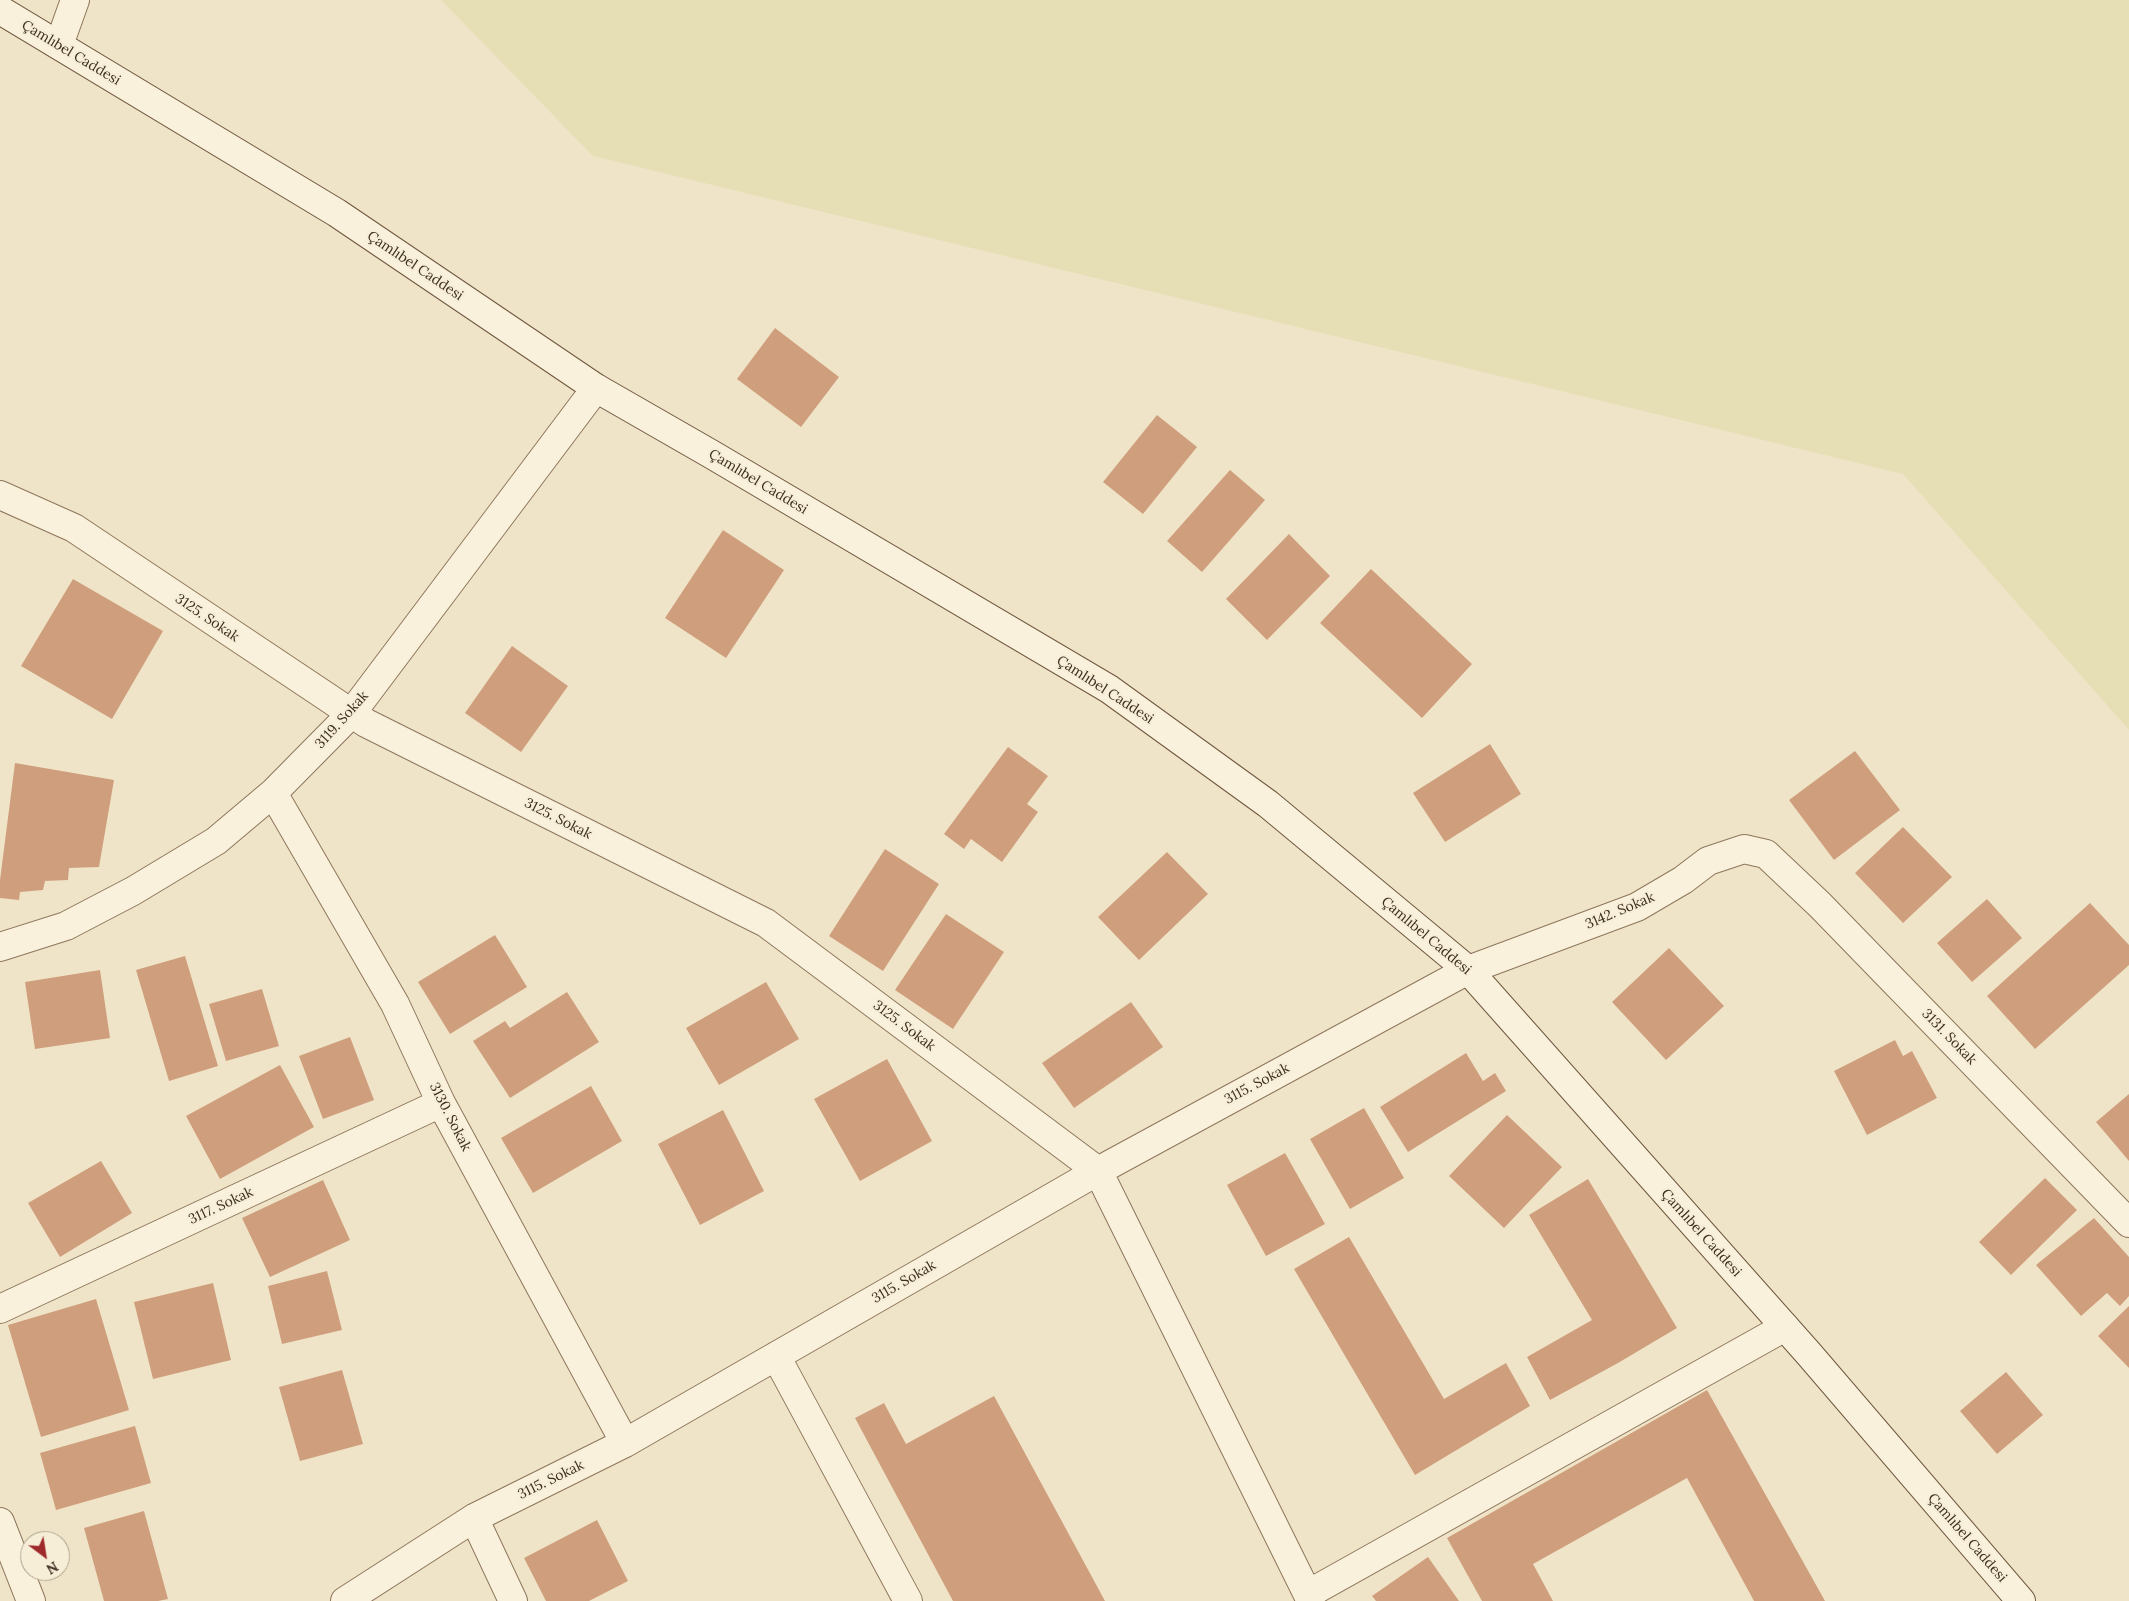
<!DOCTYPE html>
<meta charset="utf-8">
<style>
body{margin:0}
#map{position:relative;width:2129px;height:1601px;overflow:hidden;background:#f0e4c8;font-family:Lora,serif}
canvas{display:block}
.north{position:absolute;left:20px;top:1531px;width:50px;height:50px;box-sizing:border-box;background:#f7eed8;border:1px solid #ada18e;border-radius:50%;rotate:149deg;font-size:14px;font-weight:700;line-height:20px;text-align:center;color:#3d2e20}
.north::after{content:'';display:block;margin:auto;width:18px;height:22px;background:#9e2a2b;clip-path:polygon(50% 0,100% 100%,50% 72%,0 100%)}
</style>
<div id="map">
<canvas width="2129" height="1601"></canvas>
<div class="north">N</div>
</div>
<script>
const ctx = document.querySelector('canvas').getContext('2d');
ctx.lineJoin = 'round';
function paint(path, color) {
  ctx.fillStyle = color;
  ctx.fill(path, 'evenodd');
}
function strokePath(path, color, width, dash) {
  ctx.strokeStyle = color;
  ctx.lineWidth = width;
  ctx.lineCap = dash ? 'butt' : 'round';
  ctx.setLineDash(dash || []);
  ctx.stroke(path);
}
function write(font, color, halo, rows, align = 'center') {
  ctx.font = font + ' Lora,serif';
  ctx.lineWidth = 4.5;
  ctx.setLineDash([]);
  ctx.textBaseline = 'middle';
  ctx.strokeStyle = halo;
  ctx.fillStyle = color;
  for (const [text, x, y, turn = 0] of rows) {
    ctx.save();
    ctx.translate(x, y);
    ctx.rotate((+turn || 0) * Math.PI / 180);
    ctx.textAlign = isNaN(turn) ? turn : align;
    if (halo) ctx.strokeText(text, 0, 0);
    ctx.fillText(text, 0, 0);
    ctx.restore();
  }
}
paint(new Path2D(`
 M441,0H2129V730L1903,474L593,156Z`), '#e6deb5');
paint(new Path2D(`
 M775,328L839,377L801,427L737,379Z
 M1157,415L1197,447L1143,514L1103,482Z
 M1230,470L1265,500L1202,572L1167,541Z
 M723,530L784,570L726,658L665,618Z
 M1289,534L1330,576L1267,640L1226,599Z
 M1371,569L1472,664L1422,718L1320,623Z
 M73,579L163,631L112,719L21,666Z
 M512,646L568,686L521,752L465,713Z
 M1490,744L1521,794L1445,842L1413,793Z
 M1008,747L1048,776L1027,804L1038,812L1002,862L971,839L964,849L944,834Z
 M1855,751L1900,810L1834,860L1789,800Z
 M15,763L114,780L99,867L69,868L68,880L45,881L43,890L20,892L19,900L0,898V880Z
 M1903,827L1952,877L1903,923L1855,873Z
 M885,849L939,884L883,971L829,936Z
 M1167,852L1208,894L1139,960L1098,917Z
 M1987,899L2022,938L1972,982L1937,943Z
 M2090,903L2129,945V965L2035,1049L1987,996Z
 M946,914L1004,952L953,1029L895,990Z
 M495,935L527,987L450,1034L418,982Z
 M1669,948L1724,1006L1666,1060L1612,1002Z
 M185,956L218,1066L169,1081L136,970Z
 M100,970L110,1038L35,1049L25,982Z
 M766,982L799,1039L719,1085L686,1028Z
 M262,989L279,1046L226,1061L209,1004Z
 M567,992L599,1042L510,1098L473,1041L505,1021L510,1028Z
 M1131,1002L1163,1047L1074,1108L1042,1063Z
 M350,1037L374,1100L323,1119L299,1056Z
 M1895,1040L1903,1056L1912,1051L1937,1098L1867,1135L1834,1071Z
 M1466,1053L1483,1081L1495,1073L1506,1091L1408,1152L1380,1107Z
 M887,1059L932,1141L860,1181L814,1099Z
 M280,1065L314,1127L220,1179L186,1116Z
 M591,1086L622,1141L533,1193L501,1138Z
 M2129,1094V1161L2096,1122Z
 M1364,1108L1404,1178L1350,1209L1310,1139Z
 M723,1110L764,1191L700,1225L658,1144Z
 M1507,1115L1562,1167L1504,1228L1449,1176Z
 M1285,1153L1325,1224L1266,1256L1227,1185Z
 M101,1161L132,1213L60,1257L28,1203Z
 M2045,1178L2077,1210L2011,1275L1979,1242Z
 M1588,1179L1677,1328L1618,1363L1550,1400L1527,1357L1592,1320L1529,1215Z
 M323,1180L350,1240L270,1277L242,1218Z
 M2094,1218L2129,1257V1296L2120,1306L2107,1293L2081,1316L2036,1265Z
 M1349,1237L1444,1399L1506,1363L1530,1406L1415,1475L1294,1269Z
 M327,1271L342,1330L282,1344L268,1286Z
 M213,1283L231,1360L153,1379L134,1302Z
 M96,1299L129,1410L41,1437L8,1325Z
 M2129,1306V1368L2098,1336Z
 M342,1370L363,1444L300,1461L279,1387Z
 M2006,1372L2043,1415L1997,1454L1960,1411Z
 M1707,1390L1825,1601H1754L1687,1478L1533,1564L1553,1601H1482L1447,1538Z
 M994,1396L1105,1601H953L855,1418L884,1403L906,1444Z
 M135,1426L151,1483L56,1510L40,1453Z
 M144,1511L168,1599L158,1601H104L84,1528Z
 M597,1520L628,1581L589,1601H546L524,1558Z
 M1428,1557L1459,1601H1376L1372,1596Z`), '#cf9f7d');
const street = new Path2D(`
 M59,45L75,0
 M0,495L74,528L366,723L766,923L1098,1171L1311,1601
 M273,793L395,1004L441,1103L625,1443
 M0,947L66,926L133,891L216,841L273,793L351,714L596,388
 M0,1309L441,1103
 M776,1356L908,1601
 M474,1518L513,1601
 M0,1522L31,1601
 M1308,1594L1785,1327
 M345,1601L474,1518L625,1443L1098,1171L1468,970L1637,907L1683,880L1708,861L1744,849L1766,854L1820,905L2129,1223`);
const secondary = new Path2D(`
 M0,10L337,213L596,388L711,454L1109,689L1268,804L1468,970L1809,1354L2021,1601`);
strokePath(street, '#8d765c', 30);
strokePath(secondary, '#6f573f', 30);
strokePath(street, '#faf1dc', 28);
strokePath(secondary, '#faf1dc', 28);
write('14px', '#3d2e20', '#f7eed8', [
 ["Çamlıbel Caddesi",71,53,31],
 ["Çamlıbel Caddesi",415,266,34],
 ["Çamlıbel Caddesi",758,482,31],
 ["3125. Sokak",207,618,34],
 ["Çamlıbel Caddesi",1105,690,33],
 ["3119. Sokak",342,720,-48],
 ["3125. Sokak",558,819,27],
 ["3142. Sokak",1620,911,-23],
 ["Çamlıbel Caddesi",1426,936,40],
 ["3125. Sokak",904,1026,37],
 ["3131. Sokak",1949,1037,46],
 ["3115. Sokak",1257,1084,-28],
 ["3130. Sokak",450,1117,63],
 ["3117. Sokak",221,1206,-25],
 ["Çamlıbel Caddesi",1701,1233,48],
 ["3115. Sokak",904,1282,-30],
 ["3115. Sokak",551,1480,-26],
 ["Çamlıbel Caddesi",1967,1538,49]
]);
</script>
